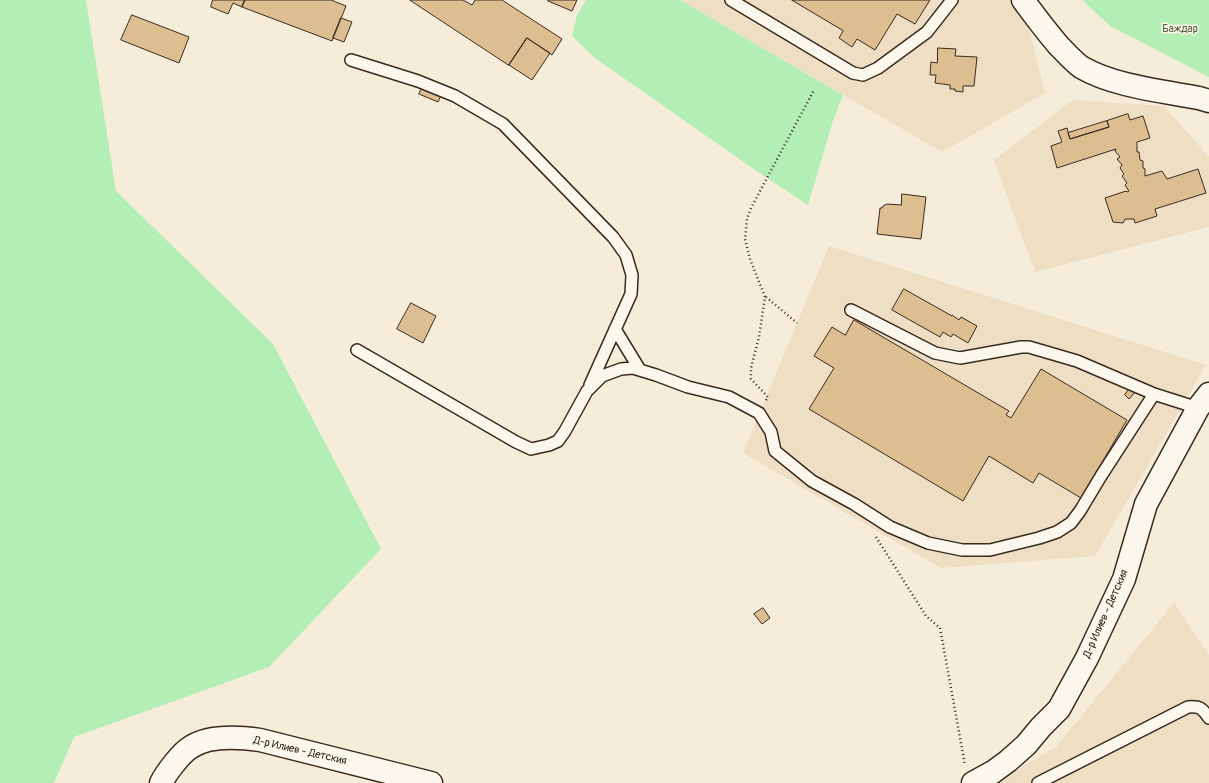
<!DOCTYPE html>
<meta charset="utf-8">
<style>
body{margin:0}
canvas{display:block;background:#f5ecda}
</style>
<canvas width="1209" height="783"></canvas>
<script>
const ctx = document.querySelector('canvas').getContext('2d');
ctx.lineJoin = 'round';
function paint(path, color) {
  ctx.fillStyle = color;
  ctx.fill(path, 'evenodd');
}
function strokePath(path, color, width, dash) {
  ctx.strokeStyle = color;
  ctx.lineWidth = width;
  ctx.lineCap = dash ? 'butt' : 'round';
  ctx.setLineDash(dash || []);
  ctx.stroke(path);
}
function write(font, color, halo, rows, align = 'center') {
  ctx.font = font + ' Pangolin,sans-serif';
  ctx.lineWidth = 3;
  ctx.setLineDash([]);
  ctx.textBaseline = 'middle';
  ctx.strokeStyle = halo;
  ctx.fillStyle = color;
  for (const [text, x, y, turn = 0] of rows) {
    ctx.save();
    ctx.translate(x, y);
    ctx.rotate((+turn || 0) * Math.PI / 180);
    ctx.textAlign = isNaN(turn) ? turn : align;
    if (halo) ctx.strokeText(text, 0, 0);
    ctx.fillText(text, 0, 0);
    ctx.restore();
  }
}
paint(new Path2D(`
 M680,0H1022L1045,93L942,152Z
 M1073,100L1164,106L1209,157V227L1035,272L994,160Z
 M829,246L1206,365L1095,556L941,568L743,453Z
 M1174,603L1209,655V783H995L1056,747Z`), '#eedec4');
paint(new Path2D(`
 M0,0H86L116,191L273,344L381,549L269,667L74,737L54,783H0Z
 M586,0H680L843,95L833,121L808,205L752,168L595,58L572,36L577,15Z
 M1082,0H1209V77L1110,26Z`), '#b3efb5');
const building = new Path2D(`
 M213,0H245L242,7L233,3L228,14L211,7Z
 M245,0H331L346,6L332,41L242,7Z
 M410,0H463L472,5L475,0H502L562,39L552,55L527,38L509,65Z
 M548,0H577L572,11L548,1Z
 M792,0H930L915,24L897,14L875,50L857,39L852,47L839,38L843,31Z
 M132,15L189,37L179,63L121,40Z
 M341,18L352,22L344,42L333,38Z
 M527,38L550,53L532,80L509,65Z
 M938,48L956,49L955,56L977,57L974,86H963V92L955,91V89H950V85L935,83L936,75H930L931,62L937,63Z
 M424,84L442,93L438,102L419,94Z
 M1128,114L1130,120L1143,116L1150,138L1137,142V152H1139L1140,160L1143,161V168L1145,169V176L1162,171L1167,179L1198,169L1206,193L1155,209L1157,216L1135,223L1134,219H1125L1123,223L1113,222L1105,198L1126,191L1127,192L1129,191L1125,185L1127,183L1122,176L1124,174L1120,168L1122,165L1117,159L1120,157L1115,151L1116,149L1057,168L1051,146L1062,142L1058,131L1067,128L1070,139L1109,127L1107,121Z
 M1107,121L1109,127L1070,139L1068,133Z
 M902,194L926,197L921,239L877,234L880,208H882L883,206L887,204L901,205Z
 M904,289L952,316V315L959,320L961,317L977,326L968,343L953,334L951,337L943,332L940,337L892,310Z
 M411,303L436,316L423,343L397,329Z
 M854,320L1009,411L1006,415L1011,418L1041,369L1127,420L1081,498L1039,473L1033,483L989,456L963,501L809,409L834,368L814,356L832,327L845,335Z
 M1130,388L1135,392L1129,399L1125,395Z
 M763,608L770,618L762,624L754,614Z`);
paint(building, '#ddbe91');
strokePath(building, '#3b2a1e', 1);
const lane = new Path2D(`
 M731,0L853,73L863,75L878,68L927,32L952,0
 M351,60L418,81L455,96L503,124L613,237L626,255L632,275L631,294L590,385
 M851,310L935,353L960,358L1021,347H1029L1077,361L1154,394
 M615,329L640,370
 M357,350L516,442L531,449L549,445L558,441L565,431L587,391L602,376L621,369L633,368L656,375L688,387L729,397L759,413L771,432L775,451L812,481L854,504L890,527L928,543L962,550H990L1039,538L1057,532L1071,523L1080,511L1101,476L1154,394L1198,408
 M1038,783L1188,707C1200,706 1202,708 1209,718`);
const secondary = new Path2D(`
 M1023,0C1035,16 1046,31 1059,46C1066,53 1073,61 1081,67C1113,86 1162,91 1199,98L1209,101
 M161,783C166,773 181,753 191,747C209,735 239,737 260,740L431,783
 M973,783L993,772L1008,761L1026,745L1041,727L1059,709L1087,658L1124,579L1146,504L1198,408L1209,394`);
strokePath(lane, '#3b2a1e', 14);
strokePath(secondary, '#3b2a1e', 25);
strokePath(new Path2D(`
 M766,297L797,323
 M766,400L768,397L751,379V368L759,337L765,297L750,259L745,239L747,219L751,208L814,90
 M876,537L926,616L940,628L965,765`), '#3b2a1e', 2.5, [1, 3]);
strokePath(lane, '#fbf7ec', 11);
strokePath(secondary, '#fbf7ec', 22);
write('11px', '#595b44', '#fbf7ec', [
 ["Баждар",1180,29]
]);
write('11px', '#3b2a1e', '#fbf7ec', [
 ["Д-р Илиев - Детския",1106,614,-66],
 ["Д-р Илиев - Детския",300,751,13]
]);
</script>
